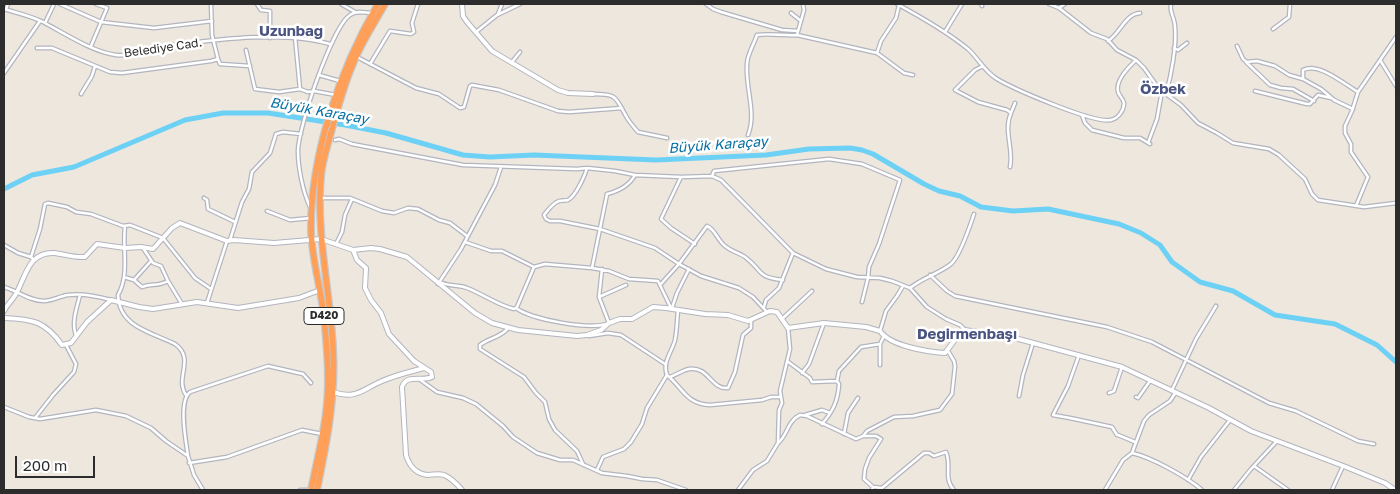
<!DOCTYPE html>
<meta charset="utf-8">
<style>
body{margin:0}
#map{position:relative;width:1400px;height:494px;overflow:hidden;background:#eee7de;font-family:"Golos Text",sans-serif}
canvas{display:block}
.frame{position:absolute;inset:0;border:5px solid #2c2c2c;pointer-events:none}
.scale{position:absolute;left:15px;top:456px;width:80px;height:22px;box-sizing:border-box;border:2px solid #2c2c2c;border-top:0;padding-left:6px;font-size:15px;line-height:18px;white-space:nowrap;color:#2c2c2c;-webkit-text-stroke:4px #fff;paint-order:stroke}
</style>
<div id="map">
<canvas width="1400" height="494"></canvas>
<div class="frame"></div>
<div class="scale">200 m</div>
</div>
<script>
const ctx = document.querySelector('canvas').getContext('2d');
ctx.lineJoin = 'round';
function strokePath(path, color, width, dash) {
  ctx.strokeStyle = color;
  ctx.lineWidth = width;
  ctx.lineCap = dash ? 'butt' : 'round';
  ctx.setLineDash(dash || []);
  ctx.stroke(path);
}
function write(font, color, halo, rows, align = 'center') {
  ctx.font = font + ' "Golos Text",sans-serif';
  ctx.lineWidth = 5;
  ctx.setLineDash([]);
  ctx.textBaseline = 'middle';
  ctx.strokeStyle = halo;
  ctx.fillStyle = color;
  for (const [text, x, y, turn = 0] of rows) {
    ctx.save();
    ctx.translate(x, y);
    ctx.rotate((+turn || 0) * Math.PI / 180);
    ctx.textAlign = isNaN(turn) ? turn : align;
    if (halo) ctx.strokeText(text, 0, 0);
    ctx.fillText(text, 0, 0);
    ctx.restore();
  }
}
strokePath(new Path2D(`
 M4,189L32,175L74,167L185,120L223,113H268L345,125L386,133L463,155L490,157L534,155L656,160L766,155L809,149L850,148L862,150L873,154L924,184L939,191L960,196L981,207L1013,211L1048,209L1119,224L1141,233L1160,245L1172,262L1200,282L1233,291L1275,315L1335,324L1377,345L1396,362`), '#6dd1f5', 5);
const street = new Path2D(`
 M60,4L101,22L154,28L212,21
 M257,4L261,10L270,11V38
 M341,4L355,12
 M706,4L713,9L721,12L782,30L798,31
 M897,4C921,17 946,31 968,49C978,58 985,72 997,79C1014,89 1094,124 1111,120C1119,118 1124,110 1124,103C1123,99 1119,95 1118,92C1115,80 1129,67 1136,60
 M981,4L982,6
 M1049,4L1059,8L1091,33L1107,39L1117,50L1136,60L1144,68L1159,89L1181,105L1198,123L1217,133L1233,143L1269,149L1279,155L1305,179L1312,194L1318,200L1364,207L1396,203
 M1059,8L1065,4
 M4,9C17,13 31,16 43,22C64,33 92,52 116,55C132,57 149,49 164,46C213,40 283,30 330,44
 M6,9L8,4
 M791,13L801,21
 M498,14L502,4
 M45,23L54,4
 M1273,29L1289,17L1290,4
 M476,32L497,15L520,4
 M945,32L962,4
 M797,35L877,53L904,73L913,75
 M295,37L300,89
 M1108,41C1120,34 1125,14 1140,13
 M91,46L107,8L96,4
 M1237,46L1243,59L1247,62L1257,61L1275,66L1289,75L1303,79L1321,89L1334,100L1353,109
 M37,48H52L110,72L122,73L211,61L218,59L212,35L211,4
 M1174,48L1178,50L1187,43
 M246,50L255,89L279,92L300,89L308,92L314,91L336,95
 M877,53L881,41L896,18L899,5
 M357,57L416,88L439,94L460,108L464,107L470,86L472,85L499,90L558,111L569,112L622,108
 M218,59L220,64L250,66
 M1380,60L1396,86
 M512,62L520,52
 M1246,62L1270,85L1281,88L1293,89L1314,101
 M370,64L390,31L411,34L414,32L412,23L418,4
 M983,66L975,70L955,90L978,102L1007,110L1011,113C1003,131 1014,149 1010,167
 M4,73L40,21
 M319,75L340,81
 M1303,79V70C1319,62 1344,84 1358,92
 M1255,91L1307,104H1310L1318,95L1331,98
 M81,94L92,76L95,66
 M593,94C618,94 615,97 626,116C629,122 634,127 638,132L667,138
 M1166,94C1171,76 1177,45 1175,27C1175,18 1169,12 1171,4
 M1011,113L1015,103
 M1082,115L1085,123L1092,130L1124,138H1140L1150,144
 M748,135C757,113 745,88 747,64C747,55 754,44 757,35C770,33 784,36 797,35L804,10L803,4
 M335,140L339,139L352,144L463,165L577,169L587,168L615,171L635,175L681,177L712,176L721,180L732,191L793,253L826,269L857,277L880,278L892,281L910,288L927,307L946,319L960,325L965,330
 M1148,143L1157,119L1162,91
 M587,168C585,175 576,196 568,200C565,201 562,200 559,201C553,203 548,210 544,215L546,219L550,221H560L600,229L655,248L679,264L701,276L739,288L753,297L767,312
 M712,176L714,171L829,159L862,164L900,180L879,244L869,267L868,278L862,302
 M681,177L661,219L671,228L695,244
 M204,198L207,200L208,209L235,222
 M321,198H350L382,211L394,213L408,208L418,209L439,220L450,223L467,236
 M1356,206L1368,177L1351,152V144L1345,133V126L1352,111L1358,92L1396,37
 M310,207C303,192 298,168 298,151C298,128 332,27 350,15C356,10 365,13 372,13
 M267,211L290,220L311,218
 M125,226C122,249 130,274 118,295C119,327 151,332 175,344C196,359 174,378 186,395
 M230,240L242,202L249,189L252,172L270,153L276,134L283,132L301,134
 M465,242L491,251H502L534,267L545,264L592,268L609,271L629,279L658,281L671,308
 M336,244L342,232L345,215L352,199
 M4,245L18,253L31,257
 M143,248L153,263L161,266L168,281L182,304
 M33,259L31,257L40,229L45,204L48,203L67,207L76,212L91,214L123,226L130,225L163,238L195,278L211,289
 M592,268L607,194C619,191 629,186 635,175
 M930,275L947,291L955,296L1107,327L1152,342L1269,403L1296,411L1358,441L1374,444
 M124,277L134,280L142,287C152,283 157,287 168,281
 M134,280L151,261
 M440,282C449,287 458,284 467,288C483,294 497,305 514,309L517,307L534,267
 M438,284L461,249L495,185L501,167
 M660,285L679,264L707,226C716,230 717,240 725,246C731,251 739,253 745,257C764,271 755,277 783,280
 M4,287C18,291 29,301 44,301C52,301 60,296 68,295C82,293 97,296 111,300
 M910,288C922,278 940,273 951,264C960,256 970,226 974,214
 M599,297L626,285
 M207,303L227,241
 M764,307L766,300L779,288L793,253
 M516,308C530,319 591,331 609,323L599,297L602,269
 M672,308L677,293L689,269
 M678,310C677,320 677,330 675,340C672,352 662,362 667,375C683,388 686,404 710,405L762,400L771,397H781
 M782,319L812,291
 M508,328C502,337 489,338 480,345V349L524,377L536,393L545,402L549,419L555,430L577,451L583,464
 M788,328L790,349L780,391L782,403L779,410L778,443C788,435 787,421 800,415L807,416L856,439L863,436L867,431L894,417L913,416L940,410L952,394L955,366L954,361L948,351
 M880,331L886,311L897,296L903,286
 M76,335C71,323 77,307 80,295
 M589,336L608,333L621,335L665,364
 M880,344V365
 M1079,355L1068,386L1053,415L1070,418L1112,427L1117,435H1118L1135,442
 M787,361L810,378L812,382L837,381L839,371L861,347L880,344L884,336
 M802,373L809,364L824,323
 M670,377C676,375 683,370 689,369C709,366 711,390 728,388L735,372L743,335L751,328V321
 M419,379L437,392L463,398L476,404L503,426L513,437L537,453L560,460H573L602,473L627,476L642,479L657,480L686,490
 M1172,390L1196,339L1216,306
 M1109,393L1114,391L1122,367
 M1019,396L1023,375L1033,343
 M1136,397L1138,398L1150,381
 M4,407L29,417L40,419L96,410L126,416L151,428L166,441L188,456L194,475L203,490
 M805,415L822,410L830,413
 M35,418L53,395L74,372L76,364L66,345
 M822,424C833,411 838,401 839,384L837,381
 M844,434L848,413L858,398
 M863,436H876L881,439L869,458L865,469L864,479L873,487L872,490
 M1132,453C1151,457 1187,477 1202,490
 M188,456C186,442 178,401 190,392L268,366L303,374L311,383
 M189,463L227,457L302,430L322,434
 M1254,466L1288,490
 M597,470L603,457L624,449L631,442L642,424L647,408L667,375
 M1188,480L1201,457L1230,420
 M873,487L882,488L924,453H929L934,456L946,452C952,466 943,478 954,490
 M300,490H310
 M738,490L753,470L767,461L778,443
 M1105,490L1123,460L1132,453L1144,421L1149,415L1170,401L1176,392
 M1234,490L1251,469L1277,441
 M1332,490L1343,466`);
const secondary = new Path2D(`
 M462,4L463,16L467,22L492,51L558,90L568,93L593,94
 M353,250L357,260L366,268L365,288L371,300L381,313L389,334L414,361L431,372L432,377C422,382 407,373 402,387L406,455C409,465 415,474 428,475C433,475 438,473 444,475C451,478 457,484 462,490
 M4,311C7,304 14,299 17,292C26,275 29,252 54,253C64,254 74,258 85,257L97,244L125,248L141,247L153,249L172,228L180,223L227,241L234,240L274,243L321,239L353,250L371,248L380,249L407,257L475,313L492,323L518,330L577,336L587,335L601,330L609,323L620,319H632L653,307L666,308L705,314L728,315L748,321L770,311L777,312L788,328L824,323L866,327L880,331C890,346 928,352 945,353L957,337L965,330L1015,338L1122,367L1209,408L1251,431L1346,467L1385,483L1395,490
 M4,318C32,319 45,321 62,345L71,343L87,322L111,300L139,307L153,309L197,302L238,308L299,298L320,290
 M333,392C356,400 363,389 382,381C396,375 409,372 424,368`);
const highway = new Path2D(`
 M311,490C316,464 323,438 326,412C330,381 327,348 324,317C321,289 312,260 311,231C310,155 340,69 378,4
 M317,490C327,442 336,396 333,347C330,290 316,234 321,177C322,161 328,145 332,129C338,107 344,85 353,64C361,43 374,24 385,4`);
strokePath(street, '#b2b5c0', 5);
strokePath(secondary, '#b2b5c0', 6);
strokePath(highway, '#c8c8c8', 8);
strokePath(street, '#fff', 2.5);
strokePath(secondary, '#fff', 4);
strokePath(highway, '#ff9f58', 5.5);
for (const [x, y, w] of [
 [324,316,40]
]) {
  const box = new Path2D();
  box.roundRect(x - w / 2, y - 8.5, w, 17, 4);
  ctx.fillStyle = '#fff';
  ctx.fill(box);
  strokePath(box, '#2c2c2c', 1);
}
write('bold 11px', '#2c2c2c', null, [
 ["D420",324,316]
]);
write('12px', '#2c2c2c', '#fff', [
 ["Belediye Cad.",163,48,-8]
]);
write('italic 14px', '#0770a5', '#fff', [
 ["Büyük Karaçay",319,111,10],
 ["Büyük Karaçay",718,145,-4]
]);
write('bold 15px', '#4a5480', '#fff', [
 ["Uzunbağ",291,31],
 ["Özbek",1163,89],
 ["Değirmenbaşı",967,334]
]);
</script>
